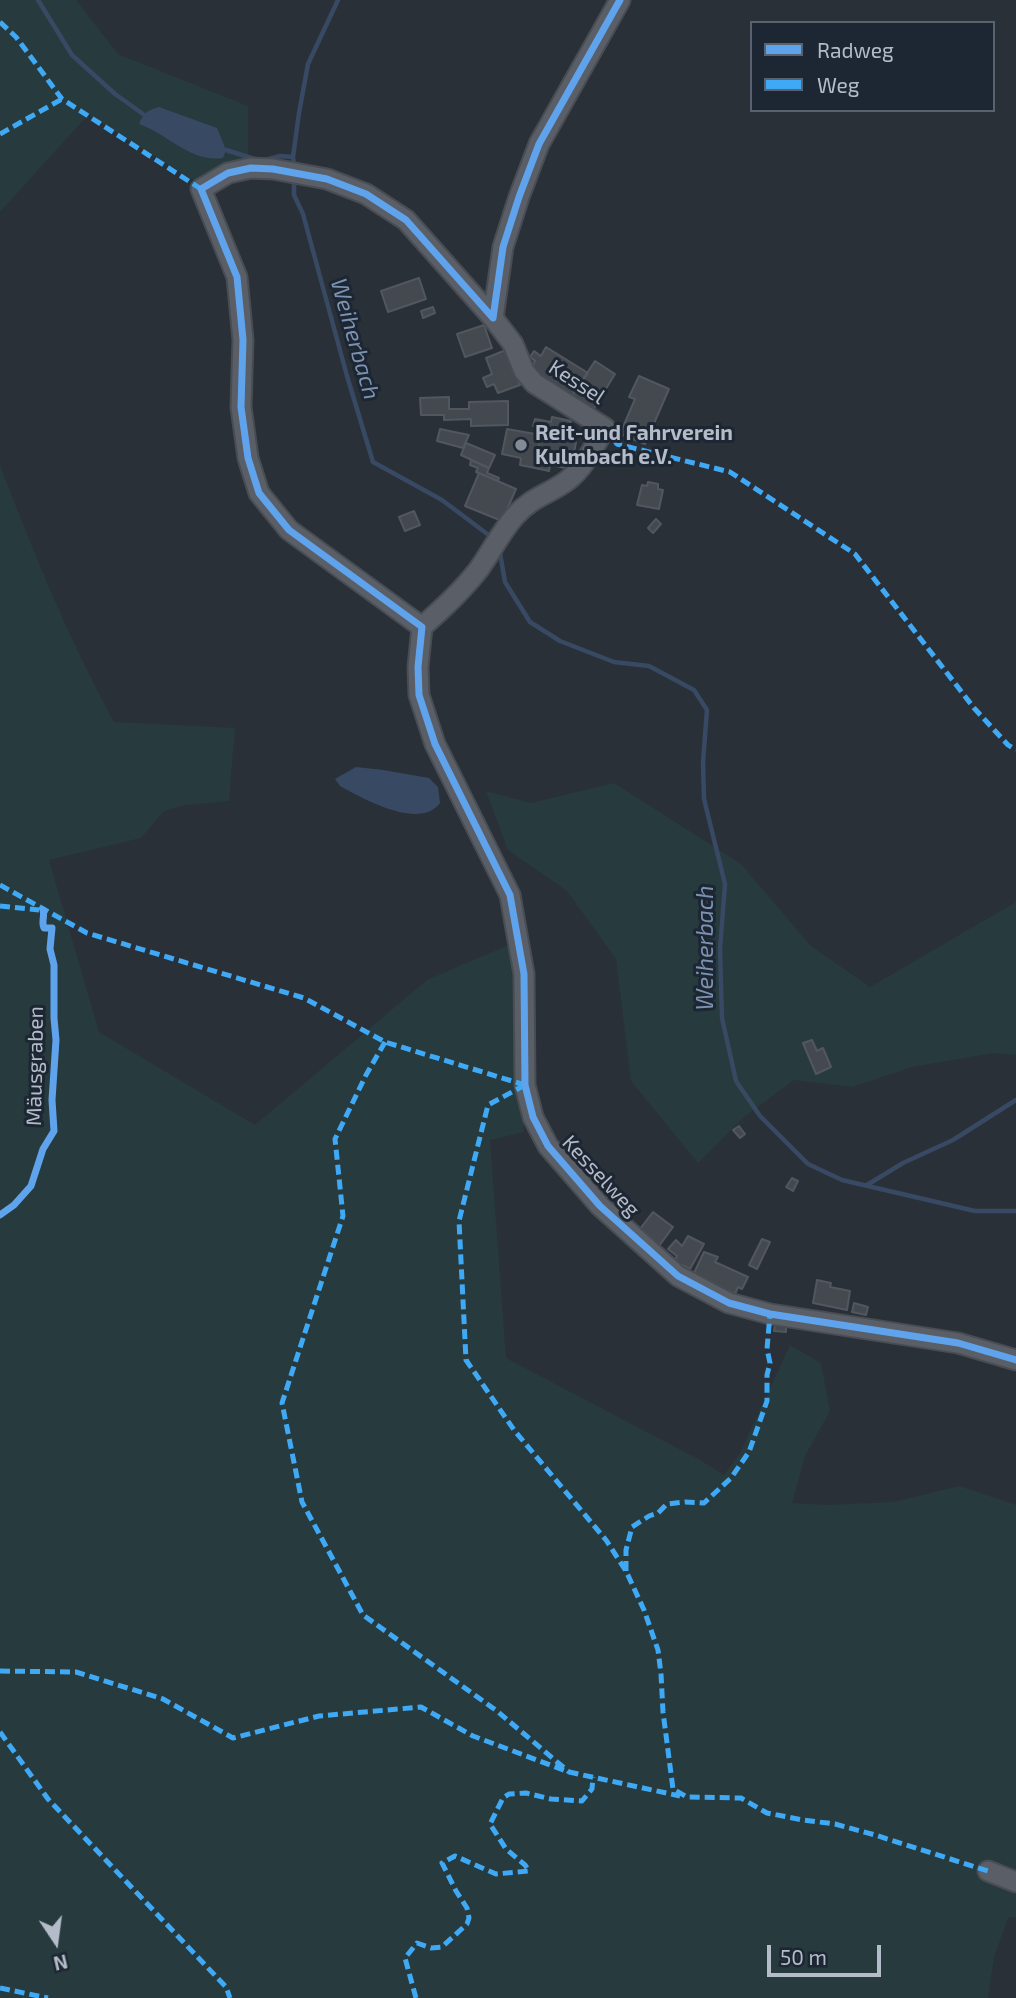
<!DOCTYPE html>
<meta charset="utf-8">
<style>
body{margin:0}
#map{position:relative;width:1016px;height:1998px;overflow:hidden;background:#2a3038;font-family:"Exo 2",sans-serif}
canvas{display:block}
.legend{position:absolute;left:750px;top:21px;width:245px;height:91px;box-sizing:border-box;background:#1d2633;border:2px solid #59626f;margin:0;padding:9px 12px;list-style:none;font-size:21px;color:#b4bcc9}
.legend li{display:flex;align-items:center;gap:14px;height:35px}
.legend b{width:35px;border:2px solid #59626f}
.north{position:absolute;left:21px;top:1907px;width:70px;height:70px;-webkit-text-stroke:5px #1d2633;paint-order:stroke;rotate:167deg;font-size:19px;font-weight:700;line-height:28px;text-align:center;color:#b4bcc9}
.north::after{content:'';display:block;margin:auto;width:24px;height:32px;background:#b4bcc9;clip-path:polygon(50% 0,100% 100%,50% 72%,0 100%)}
.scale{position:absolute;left:767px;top:1945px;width:114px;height:32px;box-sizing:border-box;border:4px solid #b4bcc9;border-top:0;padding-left:9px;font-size:21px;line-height:24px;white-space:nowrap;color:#b4bcc9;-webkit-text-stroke:5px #1d2633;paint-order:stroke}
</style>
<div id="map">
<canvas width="1016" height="1998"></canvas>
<ul class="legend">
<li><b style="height:9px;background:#60a3ed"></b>Radweg</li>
<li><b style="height:9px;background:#3fa9f5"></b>Weg</li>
</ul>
<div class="north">N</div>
<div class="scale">50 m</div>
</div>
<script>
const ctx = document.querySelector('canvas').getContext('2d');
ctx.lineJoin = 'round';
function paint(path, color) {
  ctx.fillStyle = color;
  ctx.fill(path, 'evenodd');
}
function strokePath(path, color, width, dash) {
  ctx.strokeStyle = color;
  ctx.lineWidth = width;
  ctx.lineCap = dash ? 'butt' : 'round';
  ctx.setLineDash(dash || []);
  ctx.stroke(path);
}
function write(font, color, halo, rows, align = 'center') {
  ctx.font = font + ' "Exo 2",sans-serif';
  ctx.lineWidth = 6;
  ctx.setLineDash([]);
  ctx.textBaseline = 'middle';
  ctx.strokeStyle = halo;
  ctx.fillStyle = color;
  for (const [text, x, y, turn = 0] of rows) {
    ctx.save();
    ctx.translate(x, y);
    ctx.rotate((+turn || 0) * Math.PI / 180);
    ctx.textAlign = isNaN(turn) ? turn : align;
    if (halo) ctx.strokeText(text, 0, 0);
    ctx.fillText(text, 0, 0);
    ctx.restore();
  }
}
paint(new Path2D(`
 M0,0H76L118,54L248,106V158L198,183L88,115L0,212Z
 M0,466C34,553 69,640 114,722L235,728L229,801L185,805L164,811L141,838L49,860L99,1032L255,1125L427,980L513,943L524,1132L490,1140L506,1358L700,1460L724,1475L740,1453L790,1345L821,1363L830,1411L805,1456L792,1503L826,1505L894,1502L959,1486L1016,1505V1917L1008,1918L994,1957L988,1998H0Z
 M614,783L741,864L810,945L870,987L1016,902V1055L993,1053L912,1067L852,1087L794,1080L744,1117L698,1163L631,1081L616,959L567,891L508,850L486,791L531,803Z`), '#273a3e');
paint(new Path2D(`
 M159,107L217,128L226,150L223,158C191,163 168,134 139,124C143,113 148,110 159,107Z
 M356,767L383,770L429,778L438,787L440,803C420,831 362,798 340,786L335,779Z`), '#384963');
strokePath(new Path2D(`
 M38,0L72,55L115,94L143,114
 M226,150L261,161L280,156L293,157L294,167
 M293,157L299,113L308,64L338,0
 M294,179V195L303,214L347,376L373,462L442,500L490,536
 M500,553L505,582L530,622L560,641L614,662L649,666L694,690L707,710L703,762L704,799L725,884L720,949L722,1018L736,1081L760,1116L808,1164L842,1180L975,1211H1016
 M867,1185L903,1163L953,1140L1016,1100`), '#384963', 4.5);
const building = new Path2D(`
 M419,278L426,299L388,312L381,291Z
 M433,307L435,313L423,318L421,311Z
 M484,325L492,348L465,357L457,334Z
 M546,347L588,373L572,396L530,370L535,361L530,357L534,351L541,356Z
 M506,350L520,385L498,393L494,384L487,387L483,378L492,374L486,358Z
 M595,361L615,374L593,410L572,396Z
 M639,376L669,389L645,444L620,434L635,399L629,397Z
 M449,397V409H469V402L508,401V425L471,426V419L444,420V415H421L420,398Z
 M552,417L571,421L568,434L533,426L535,419L551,422Z
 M440,429L469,435L463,448L437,441Z
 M507,429L541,435L535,468L520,465L521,458L502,454Z
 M541,435L576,442L571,469L550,465L549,471L535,468Z
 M466,443L495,455L489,468L461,455Z
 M471,460L489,468L487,473L499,478L498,481L476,472L478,468L470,465Z
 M479,473L516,489L502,521L465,506Z
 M648,482L658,484V489L663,490L659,509L637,505L642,485L647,486Z
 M414,511L420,525L405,531L399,517Z
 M656,519L661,524L653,533L648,528Z
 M812,1040L817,1051L823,1048L831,1067L816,1074L803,1043Z
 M739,1126L745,1134L740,1138L733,1130Z
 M792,1178L798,1181L793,1191L786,1187Z
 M626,1197L631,1205L626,1209L620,1201Z
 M653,1212L673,1227L659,1246L639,1230Z
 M688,1236L704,1244L690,1269L674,1261L677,1256L668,1249L676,1240L682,1246Z
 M762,1239L770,1242L757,1269L749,1265Z
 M704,1252L718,1257L715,1262L748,1277L742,1289L738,1287L735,1294L693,1275Z
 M817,1280L831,1283L830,1287L850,1291L847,1310L813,1303Z
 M854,1303L868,1307L866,1315L852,1312Z
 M775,1325L786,1326V1332L774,1331Z`);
paint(building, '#444950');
strokePath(building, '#52575f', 2);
const minor = new Path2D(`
 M422,627L289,530L259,493L248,458L241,407L243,340L237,277L201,189L228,173L251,168L273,169L327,179L366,194L406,220L493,318L503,247L519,197L539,144L620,0
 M422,627L418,667L419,695L435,744L510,895L524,974L525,1085L533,1117L548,1146L600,1206L678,1276L729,1303L770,1314L958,1343L1016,1360
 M422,627C442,609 462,591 479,569C491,552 501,532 515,516C531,497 550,494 568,480C585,467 594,446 605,428L534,383L524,371L513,344L493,318
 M988,1871L1016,1882`);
strokePath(minor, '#484c53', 23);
strokePath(minor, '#5a5e66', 19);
strokePath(new Path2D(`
 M0,22L16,37L62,99L201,189
 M0,134L62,99
 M605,428L617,444L730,472L855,554L974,708L1008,745L1016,750
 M0,885L87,933L304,998L385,1042L525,1085
 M0,906L39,910
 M385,1042L366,1075L335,1139L343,1216L282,1403L302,1502L363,1615L497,1711L569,1772
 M525,1085L488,1105L459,1221L466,1360L514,1430L606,1540L626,1571L644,1610L658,1650L661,1674L663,1712L673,1789L687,1797L741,1798L767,1813L803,1820L835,1824L875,1835L988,1871
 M626,1571V1550L632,1527L649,1516L658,1513L667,1504L685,1502L704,1503L731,1478L749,1452L767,1401V1375L770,1363L767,1349L770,1314
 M0,1671L76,1672L163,1699L233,1738L319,1716L421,1707L473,1736L569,1772L680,1796
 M0,1732L48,1799L226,1987L230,1998
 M0,1988L48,1998
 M416,1998L405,1958L417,1943L431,1948L442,1947L467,1924L469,1918L467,1908L456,1891L442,1863L455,1856L496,1874L529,1871L525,1865L506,1849L490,1824L503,1798L509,1794L526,1793L551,1799L582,1801L592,1789L593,1777`), '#3fa9f5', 5, [10, 5]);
strokePath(new Path2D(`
 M620,0L539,144L519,197L503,247L493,318L406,220L366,194L327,179L273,169L251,168L228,173L201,189L237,277L243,340L241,407L248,458L259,493L289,530L422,627L418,667L419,695L435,744L510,895L524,974L525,1085L533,1117L548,1146L600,1206L678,1276L729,1303L770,1314L958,1343L1016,1360
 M0,1215L14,1205L31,1186L43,1149L54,1131L52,1100L56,1040L54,1018V965L50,949L52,928H44C41,922 45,917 43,910`), '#60a3ed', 7);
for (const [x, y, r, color] of [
 [521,445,7,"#848b96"]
]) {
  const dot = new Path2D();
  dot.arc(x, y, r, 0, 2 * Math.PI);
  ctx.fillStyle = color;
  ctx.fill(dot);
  strokePath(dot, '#1d2633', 2.5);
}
write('21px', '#b4bcc9', '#1d2633', [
 ["Kessel",577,382,33],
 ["Mäusgraben",35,1066,-89],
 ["Kesselweg",601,1176,47]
]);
write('bold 21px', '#b4bcc9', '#1d2633', [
 ["Reit-und Fahrverein",535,433],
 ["Kulmbach e.V.",535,457]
], 'left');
write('italic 23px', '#7c92b1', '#1d2633', [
 ["Weiherbach",355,339,74],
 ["Weiherbach",705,948,-90]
]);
</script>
